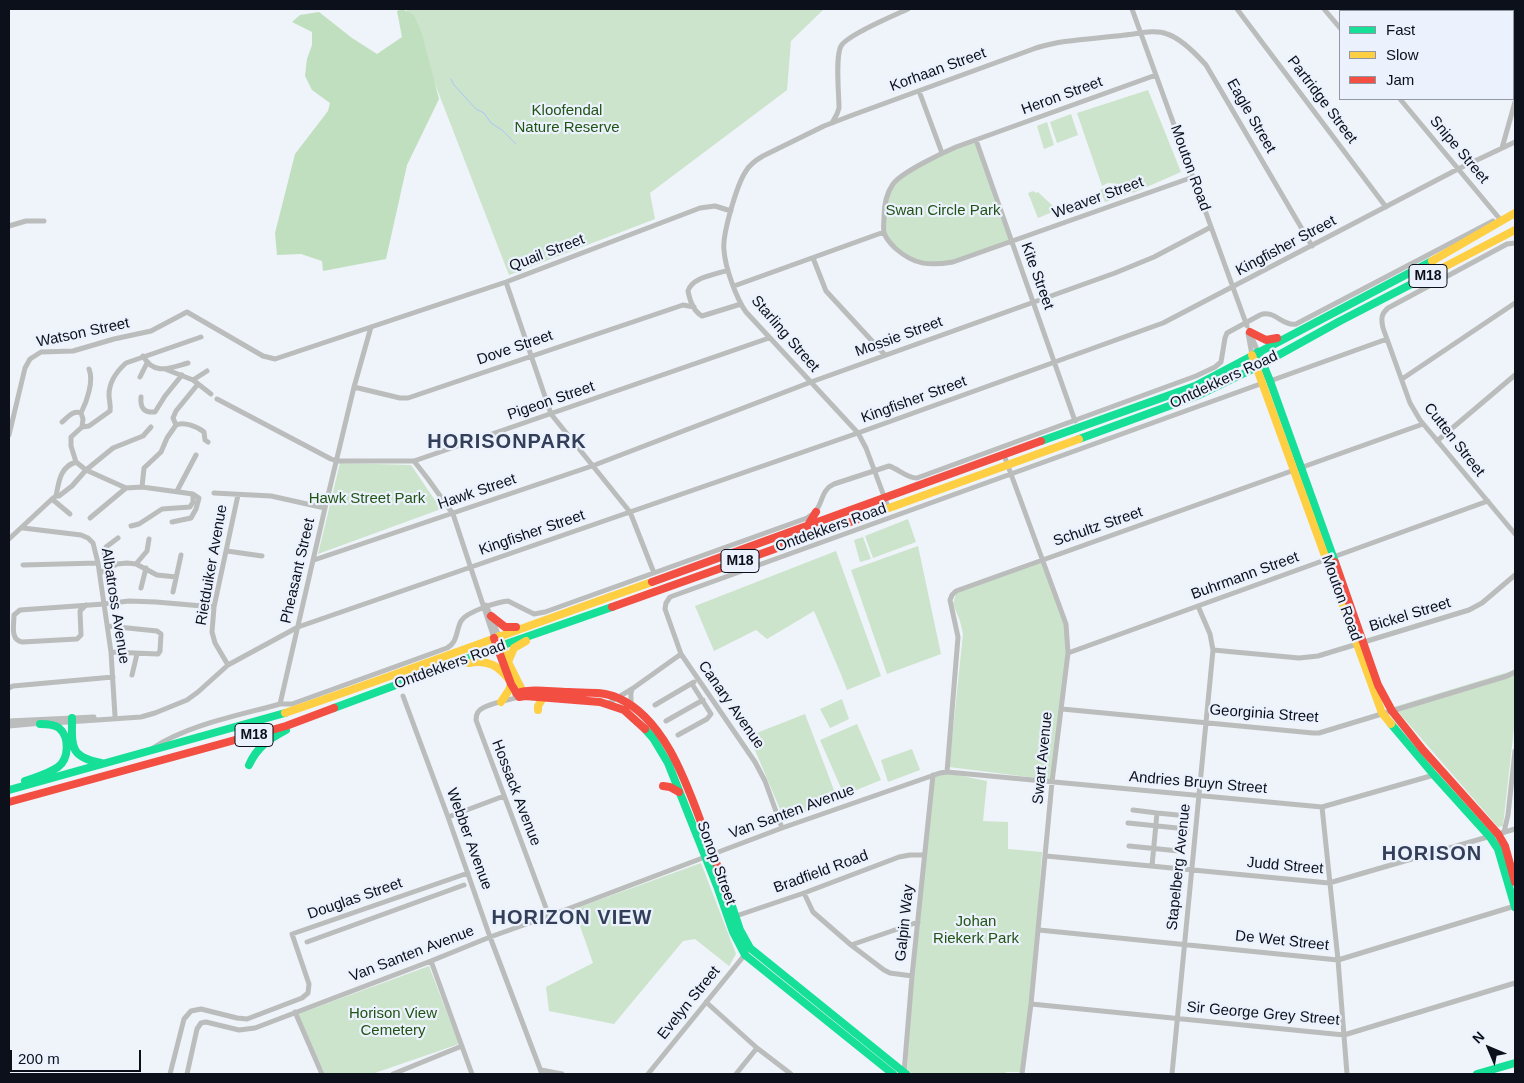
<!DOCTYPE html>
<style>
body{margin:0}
#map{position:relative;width:1524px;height:1083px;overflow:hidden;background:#eff3fa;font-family:Helvetica,sans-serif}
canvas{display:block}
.frame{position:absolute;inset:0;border:10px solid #0b101b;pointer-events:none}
.legend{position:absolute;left:1339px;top:10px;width:175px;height:90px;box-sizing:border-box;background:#ebf2fe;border:1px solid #9198a3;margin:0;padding:6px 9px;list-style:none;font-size:15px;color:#0b101b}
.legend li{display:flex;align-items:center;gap:10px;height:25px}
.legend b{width:25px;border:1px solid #9198a3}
.north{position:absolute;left:1464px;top:1023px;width:50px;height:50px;-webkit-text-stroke:4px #ebf2fe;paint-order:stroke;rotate:315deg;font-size:14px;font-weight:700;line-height:20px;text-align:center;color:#0b101b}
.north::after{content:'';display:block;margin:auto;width:18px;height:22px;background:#0b101b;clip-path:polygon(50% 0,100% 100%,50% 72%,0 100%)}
.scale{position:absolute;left:10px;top:1050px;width:131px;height:22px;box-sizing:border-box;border:2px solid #0b101b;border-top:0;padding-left:6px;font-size:15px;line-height:18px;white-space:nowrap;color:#0b101b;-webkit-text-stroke:4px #ebf2fe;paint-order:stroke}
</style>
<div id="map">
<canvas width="1524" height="1083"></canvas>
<div class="frame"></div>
<ul class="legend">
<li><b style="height:6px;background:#16e098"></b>Fast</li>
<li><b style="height:6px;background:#ffcf43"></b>Slow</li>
<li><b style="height:6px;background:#f24e42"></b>Jam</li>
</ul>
<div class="north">N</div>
<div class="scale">200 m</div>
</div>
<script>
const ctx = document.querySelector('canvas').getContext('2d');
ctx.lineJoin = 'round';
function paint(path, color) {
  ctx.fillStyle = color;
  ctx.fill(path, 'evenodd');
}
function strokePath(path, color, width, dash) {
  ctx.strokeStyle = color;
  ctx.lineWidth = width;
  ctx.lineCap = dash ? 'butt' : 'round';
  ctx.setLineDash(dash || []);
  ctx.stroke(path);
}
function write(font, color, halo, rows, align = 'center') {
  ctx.font = font + ' Helvetica,sans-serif';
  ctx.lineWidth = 4.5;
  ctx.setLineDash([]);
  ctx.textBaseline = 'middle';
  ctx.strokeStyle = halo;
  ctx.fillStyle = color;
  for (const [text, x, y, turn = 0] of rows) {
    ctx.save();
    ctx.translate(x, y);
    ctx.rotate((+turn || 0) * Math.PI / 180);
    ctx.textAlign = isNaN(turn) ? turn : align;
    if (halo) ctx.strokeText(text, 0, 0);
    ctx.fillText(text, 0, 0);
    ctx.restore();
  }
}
paint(new Path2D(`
 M406,9H824L791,41L787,90L650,193L655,219L509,275Z
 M1148,90L1181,172L1133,193L1129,185L1108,183L1102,186L1077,113Z
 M1071,114L1078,135L1057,143L1050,122Z
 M1047,122L1054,145L1044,149L1037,126Z
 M976,140L1012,242L953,262L929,265L902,253L884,232V208L893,184L925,162Z
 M1109,185L1126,186L1130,193L1105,202L1100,190Z
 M1033,191L1036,193L1038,192L1057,210L1038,218L1028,193Z
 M340,463L411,465L441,509L318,554Z
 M908,519L916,542L873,558L865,536Z
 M863,537L871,559L860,562L854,540Z
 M918,546L941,654L887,674L851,570Z
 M836,551L881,676L847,690L840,672L814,611L767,639L756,630L714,651L695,606Z
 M1044,562L1065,624L1067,653L1052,780L949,767L963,634L960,621L953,604L956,593Z
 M1515,670V719L1503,826L1498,827L1394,707Z
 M842,699L849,719L830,728L820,709Z
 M805,714L837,798L785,821L749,736Z
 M857,724L881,780L844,795L820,740Z
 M912,749L920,770L888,782L881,760Z
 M938,771L987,781L983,821L1008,822V849L1042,852L1037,924L1023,1072H1007L1002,1074H913L907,1071L913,971L933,773Z
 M701,863L736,954L729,966L695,939L683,941L614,1024L549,1011L546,987L593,963L574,909Z
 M429,966L459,1044L372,1074H325L298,1014Z`), '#cce4cb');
paint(new Path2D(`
 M402,9L414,15L422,34L439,99L407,165L386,259L323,271L322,261L301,254L277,255L275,233L295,154L328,111L330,103L312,90L305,76L307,59L312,45V32L292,22L300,15L319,12L352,38L377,54L402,37L397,11Z`), '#c0dfbe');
strokePath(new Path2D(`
 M451,79L454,85L476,109L484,113L491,123L502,130L516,144`), '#acc6f8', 1);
strokePath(new Path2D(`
 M1132,9L1247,326
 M1237,9L1386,207
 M1324,9L1340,28
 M1488,9L1489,11
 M1446,11L1454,9
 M1513,54L1515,57
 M1156,75L956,147C942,153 902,172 893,184C886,194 884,205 884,217C884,222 883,228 884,233C886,238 891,244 895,248C914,265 929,266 953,262L1193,177
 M919,91L942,153
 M1400,99L1499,218
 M832,123L837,114L839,108C839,94 835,57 841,46C847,35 895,15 908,9
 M976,140L1075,421
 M1502,148L1515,102
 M9,226L26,221H44
 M1515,243L1507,244L1388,308C1381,314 1381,319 1383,328L1410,403L1420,420L1515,534
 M813,258L826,291L885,355
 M728,270C715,275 692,277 688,291C690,301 693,311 702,316L741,304
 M506,282L551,414L630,512L654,573
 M734,286L884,232
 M1248,333L1252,355
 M1250,333L1258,352
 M143,356C154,376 170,368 188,363
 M165,369L193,380L211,394
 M140,377L147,363
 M1402,379L1515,303
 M193,380L207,371
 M1270,381L1387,339
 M354,387L400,398H408L683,305L694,307
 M141,397C140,408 144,413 155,412L165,396L182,375
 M217,399L331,459L337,461H414L769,338
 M81,413C87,401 94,381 89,369
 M62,422C68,417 73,410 81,413L83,419L82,427
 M176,425C184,421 198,427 204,432L205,440L208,442
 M9,435L25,368L30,359L41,352L73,351L114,339L151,331L187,312L263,356L275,359L506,282L700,208L715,206L731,211
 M1437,441L1515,375
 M1004,455L1066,624L1068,653L1052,782L1031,1004L1022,1074
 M414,461L428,479L453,514L494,638
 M142,487L126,488L86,470L76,462L71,446V437L82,427L89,426L110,411C111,405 109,400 109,395C109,382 117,371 126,363L201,337
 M177,491L196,455
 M214,493L271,496L325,508
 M56,496C59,481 60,467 76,462
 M52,499L70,514
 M888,507L866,448L858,433L746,312C736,298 725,267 724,250C722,235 737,184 746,171C750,164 756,160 763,156L824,126L850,116L1036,48C1065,39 1095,39 1125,35C1137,34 1155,29 1167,34C1180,38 1197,55 1206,65L1312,246
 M90,518L126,488
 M172,522L191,518L196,509L199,498L193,494L142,487L144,468L161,452L167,438L176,425L173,418L176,411L198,384
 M131,526L139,524L162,509L190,507L193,502V494
 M23,528L81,535L88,538L93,543L98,563L111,652L115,716
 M9,539L52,499L56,496H59L72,486L86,470L113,448L143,436L151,427
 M227,551L262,556
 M314,560L592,466L811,382L1115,273L1154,257L1211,227
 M136,564L147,551L149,539
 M23,565L98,563
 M100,573L117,564L127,563L136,564L157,575L176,577
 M110,585L104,551L106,547L118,538
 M141,588L146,568
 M173,592L181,555
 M86,605L80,611L81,635L77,639L22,642C10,640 14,625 14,615L20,610L104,604L129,601L156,602L214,607
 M486,605L499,636
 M108,626L157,631L161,634L160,651L158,654L111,652
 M1213,650L1299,658L1318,656L1469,610L1482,603L1515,575
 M1068,653L1488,501
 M228,665L215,643L212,632L214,607L238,495
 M132,675L137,654
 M9,688L13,686L113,677
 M403,696L448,817L490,937L542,1074
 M519,697C510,700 483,704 478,712C476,715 476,717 476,720L549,916
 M280,704L325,508L354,387L371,327
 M607,704L632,689L681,654
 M655,705L694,682
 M630,707C633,702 629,696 632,689
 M1062,709L1313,733H1319L1507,676L1515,672
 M9,721L94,717
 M666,721L703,700
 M53,723L141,717L155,713L187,700L198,692L228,665L298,627L858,433L1163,323L1458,169L1515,142
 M9,726L42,723
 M678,735L707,719L711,714L692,684
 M153,748C187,725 240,715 280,704H292L447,648C458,642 456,630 461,621C466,612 497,602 508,601L534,614L545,612L807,518C825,509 818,491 834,484L889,466C899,469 906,478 917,478L1196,376L1215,367L1221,362L1225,338L1227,333L1260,315C1274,309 1283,327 1296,324L1493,221
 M947,772L958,637L950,600L952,595L956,591L1423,424
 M1322,807L1338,960L1347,1074
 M1133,810L1157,813L1152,866
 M1157,813L1188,816
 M448,817L504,796
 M1128,823L1187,829
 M782,828L765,781L755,762L681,654L665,609L666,603L670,597L1263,383
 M1504,832L1508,815L1515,751
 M1129,846L1179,851
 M1046,856L1329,883L1515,829
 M804,893L813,912L851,945L884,970L890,973L912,976
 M733,917L804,893L899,857L910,855H924
 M1039,930L1338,960L1515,906
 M307,942L464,885
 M851,945L918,922
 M431,961L472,1074
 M706,1002L757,1048L791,1074
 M1031,1004L1344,1035L1515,983
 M295,1012L322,1074
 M541,1070L562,1074
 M904,1073L912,976L933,775
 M170,1074L184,1019L191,1011L201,1009L237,1018L247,1019L302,998L308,993L309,984L292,934L468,873
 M187,1074L197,1029L201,1023L206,1022L239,1030L255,1028L431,961L490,937L549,916L782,828L940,773L947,772L1322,807L1434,775
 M393,1074L462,1046
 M648,1074L747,952
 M736,1074L757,1048
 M1172,1074L1213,650L1210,634L1198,606`), '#babdbb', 5);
strokePath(new Path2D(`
 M1258,352L1270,381L1335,562
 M1079,439L1199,395L1257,367L1340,321L1427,276
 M1041,441L1195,386L1432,261
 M334,708L509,643L612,607
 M72,718C72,746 69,757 101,763
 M1391,724L1434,775L1490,837L1498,849L1515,907
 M645,729L653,738L668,763L717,886L733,932L745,955L893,1074
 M249,765C257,747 269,739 286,730
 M25,781C36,777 48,774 58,767C69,759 70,737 59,728C54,724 46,724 40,724
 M9,790L285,713
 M729,897L740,930L750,948L906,1074
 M1477,1074L1515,1063`), '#16e098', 8);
strokePath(new Path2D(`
 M1432,261L1515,213
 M1427,276L1515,230
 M1252,355L1382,713L1391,724
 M867,516L1079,439
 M499,636L508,662L524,694
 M508,662L514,648L526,641
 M469,663C488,659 499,666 510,681
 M501,702L509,690L511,684
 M538,710V706L543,698
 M285,713C408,671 529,625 652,582`), '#ffcf43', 8);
strokePath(new Path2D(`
 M1250,332L1266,340L1277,338
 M808,525L816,512
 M1335,562L1378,685L1392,711L1423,750L1498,834L1505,846L1515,882
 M652,582L1041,441
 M612,607L867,516
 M491,616L505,627H516
 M494,638L511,684L519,697L525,696L600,702L624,710L645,729
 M516,693C534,688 551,692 569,692C585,693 603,691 618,698C664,718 686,782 702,825C711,849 720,873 729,897
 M663,786L670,787L679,792
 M9,802L286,726L334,708`), '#f24e42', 8);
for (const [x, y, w] of [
 [1428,276,38],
 [740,561,38],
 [254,735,38]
]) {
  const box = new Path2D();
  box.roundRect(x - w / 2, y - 11.5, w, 23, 4);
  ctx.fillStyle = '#ebf2fe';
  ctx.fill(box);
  strokePath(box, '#0b101b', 1);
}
write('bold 14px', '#0b101b', null, [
 ["M18",1428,276],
 ["M18",740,561],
 ["M18",254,735]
]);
write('15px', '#0b101b', '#ebf2fe', [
 ["Korhaan Street",938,70,-20],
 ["Heron Street",1062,96,-20],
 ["Partridge Street",1322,100,53],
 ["Eagle Street",1251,116,60],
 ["Snipe Street",1459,150,50],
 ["Mouton Road",1190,168,70],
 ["Weaver Street",1098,198,-20],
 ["Kingfisher Street",1286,246,-28],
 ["Quail Street",547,253,-21],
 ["Kite Street",1037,276,70],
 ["Watson Street",83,333,-12],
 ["Starling Street",785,334,49],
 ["Mossie Street",899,337,-20],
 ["Dove Street",515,348,-19],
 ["Ontdekkers Road",1224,380,-25],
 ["Kingfisher Street",914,400,-20],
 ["Pigeon Street",551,401,-19],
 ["Cutten Street",1454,440,52],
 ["Hawk Street",477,492,-19],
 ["Schultz Street",1098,527,-19],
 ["Ontdekkers Road",831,528,-20],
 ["Kingfisher Street",532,533,-19],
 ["Rietduiker Avenue",212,565,-80],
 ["Pheasant Street",298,571,-77],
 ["Buhrmann Street",1245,576,-20],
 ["Mouton Road",1341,598,70],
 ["Albatross Avenue",115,606,81],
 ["Bickel Street",1410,615,-17],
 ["Ontdekkers Road",450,665,-20],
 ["Canary Avenue",731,705,55],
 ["Georginia Street",1264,714,4],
 ["Swart Avenue",1043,758,-84],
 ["Andries Bruyn Street",1198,783,5],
 ["Hossack Avenue",516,793,69],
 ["Van Santen Avenue",792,812,-20],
 ["Webber Avenue",469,839,70],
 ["Sonop Street",716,863,70],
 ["Judd Street",1285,866,5],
 ["Stapelberg Avenue",1179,867,-84],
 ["Bradfield Road",821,872,-20],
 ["Douglas Street",355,899,-19],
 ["Galpin Way",905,923,-84],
 ["De Wet Street",1282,941,6],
 ["Van Santen Avenue",412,954,-21],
 ["Evelyn Street",689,1003,-51],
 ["Sir George Grey Street",1263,1014,5]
]);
write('15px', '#215312', '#ebf2fe', [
 ["Kloofendal",567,111],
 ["Nature Reserve",567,128],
 ["Swan Circle Park",943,211],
 ["Hawk Street Park",367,499],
 ["Johan",976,922],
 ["Riekerk Park",976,939],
 ["Horison View",393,1014],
 ["Cemetery",393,1031]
]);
ctx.letterSpacing = '1px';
write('bold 20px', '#333f58', '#ebf2fe', [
 ["HORISONPARK",507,442],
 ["HORISON",1432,854],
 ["HORIZON VIEW",572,918]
]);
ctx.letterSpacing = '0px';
</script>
